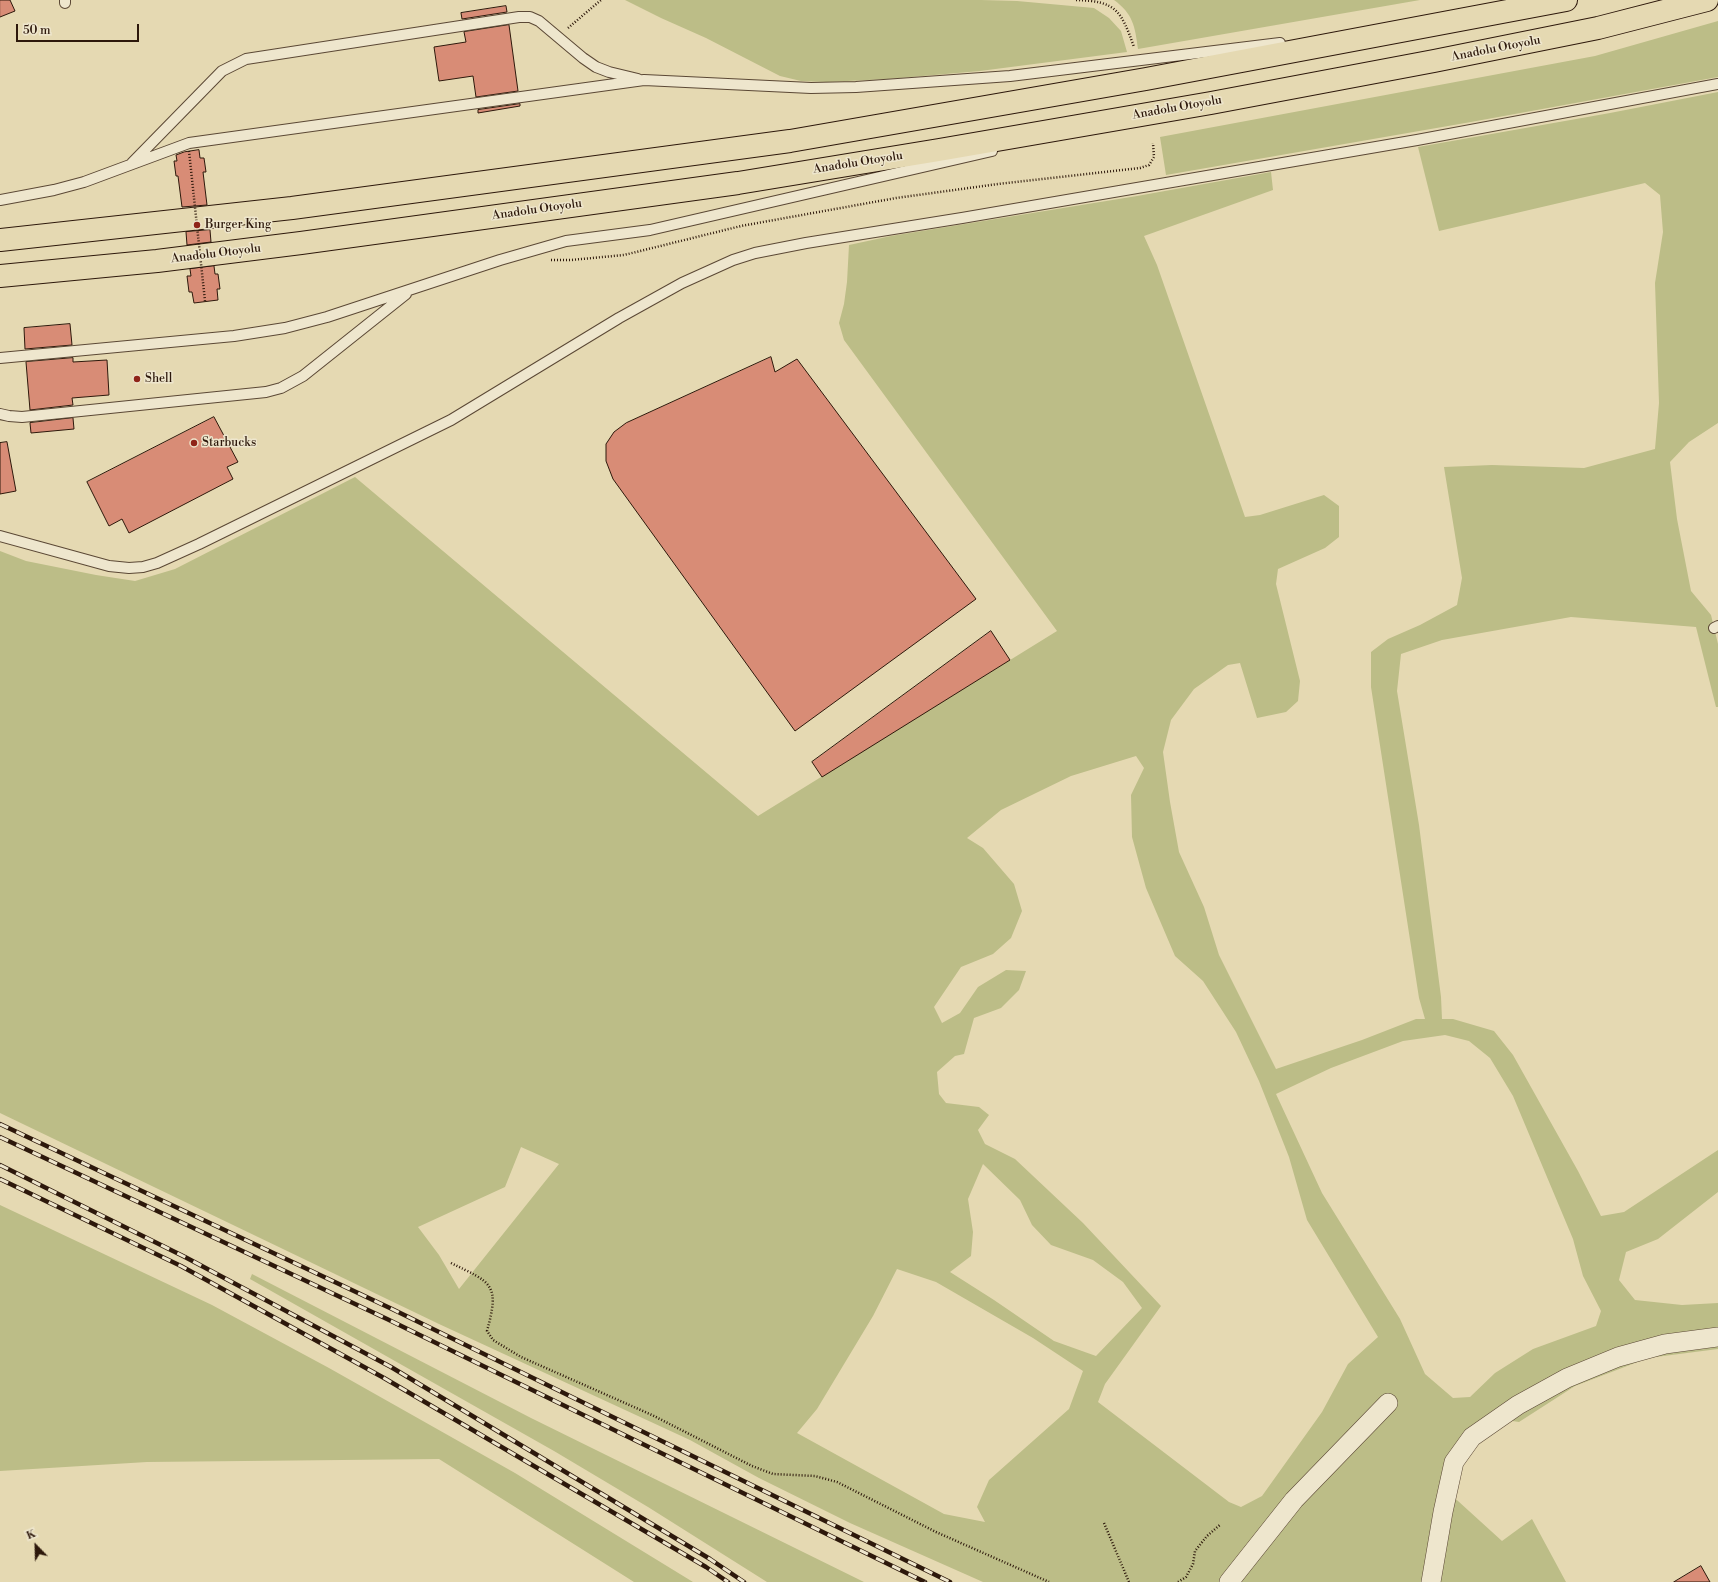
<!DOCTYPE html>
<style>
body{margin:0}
#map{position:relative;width:1718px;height:1582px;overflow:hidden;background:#e5d9b2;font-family:"Libre Bodoni",serif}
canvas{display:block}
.north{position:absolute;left:16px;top:1526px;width:40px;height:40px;-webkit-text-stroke:3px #eee6cd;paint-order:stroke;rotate:337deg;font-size:11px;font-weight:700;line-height:16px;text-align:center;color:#2d180b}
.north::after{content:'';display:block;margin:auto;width:14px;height:18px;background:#2d180b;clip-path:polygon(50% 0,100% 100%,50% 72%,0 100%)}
.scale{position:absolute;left:16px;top:24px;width:123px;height:18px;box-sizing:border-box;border:2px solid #2d180b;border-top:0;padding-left:5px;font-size:12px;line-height:14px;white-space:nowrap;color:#2d180b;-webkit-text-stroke:3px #eee6cd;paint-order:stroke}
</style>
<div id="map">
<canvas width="1718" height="1582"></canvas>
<div class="north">K</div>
<div class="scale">50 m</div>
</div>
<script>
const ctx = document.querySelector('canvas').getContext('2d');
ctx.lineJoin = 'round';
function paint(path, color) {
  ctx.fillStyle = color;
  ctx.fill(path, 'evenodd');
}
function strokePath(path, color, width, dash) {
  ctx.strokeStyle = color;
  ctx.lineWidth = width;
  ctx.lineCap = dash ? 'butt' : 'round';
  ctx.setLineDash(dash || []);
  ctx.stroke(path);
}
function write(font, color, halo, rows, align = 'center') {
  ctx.font = font + ' "Libre Bodoni",serif';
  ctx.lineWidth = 3;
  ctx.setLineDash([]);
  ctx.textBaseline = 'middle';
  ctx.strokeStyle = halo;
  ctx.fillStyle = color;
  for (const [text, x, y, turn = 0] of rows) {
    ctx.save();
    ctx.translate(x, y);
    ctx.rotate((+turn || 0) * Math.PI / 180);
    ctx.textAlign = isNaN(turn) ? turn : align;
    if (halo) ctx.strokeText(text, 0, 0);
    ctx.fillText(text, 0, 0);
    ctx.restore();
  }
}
paint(new Path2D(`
 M625,0H981L1017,1L1094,8L1109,18L1121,31L1127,52L980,71L888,79L827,82L801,81L780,76L706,38L661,18Z
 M1114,0H1420L1138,49C1135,26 1133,14 1114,0Z
 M1718,21V77L1471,122L1166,175L1160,137L1595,56Z
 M1718,92V423L1689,442L1670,462L1677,519L1691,591L1711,615L1718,644V707H1716L1696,627L1571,617L1442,640L1401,654L1397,691L1419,825L1441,997L1442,1019H1453L1494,1031L1513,1055L1578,1171L1601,1216L1624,1212L1718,1150V1192L1658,1239L1626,1252L1619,1280L1635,1300L1682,1305L1718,1303V1349L1648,1358L1575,1386L1519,1422L1499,1419L1472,1437L1447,1491L1502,1541L1532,1519L1566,1582H983L850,1523L759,1478L690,1440L439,1324L0,1113V551L26,561L96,575L135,581L175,569L355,477L758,816L1057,631L844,340L839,323L844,304L847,282L849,245L891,236L1137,196L1271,172L1273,190L1144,236L1157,265L1245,517L1260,515L1324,495L1339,506V537L1325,548L1278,569L1276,584L1300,681L1298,701L1286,712L1257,718L1240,663L1228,665L1194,689L1171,720L1163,752L1170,802L1179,852L1204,907L1219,955L1276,1069L1362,1040L1416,1019H1425L1419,998L1371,687V652L1388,639L1420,625L1457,605L1462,578L1444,467L1492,465L1584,468L1655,449L1659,403L1655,283L1663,232L1660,195L1645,183L1439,231L1418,147L1610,113ZM1136,756L1144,768L1131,795L1132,837L1146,888L1175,956L1203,981L1236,1032L1259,1081L1289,1157L1307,1220L1378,1337L1348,1364L1322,1412L1262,1496L1241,1507L1229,1502L1098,1402L1105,1384L1161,1306L1083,1223L1015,1159L985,1144L978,1130L989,1115L979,1107L946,1103L939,1094L937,1072L955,1056L964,1054L974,1018L1001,1008L1019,990L1026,971L1006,970L978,987L960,1013L942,1023L934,1007L961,967L993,954L1011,938L1022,911L1014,884L983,848L967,838L1001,810L1071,776ZM1445,1035L1469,1041L1490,1058L1513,1096L1573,1239L1583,1276L1601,1311L1596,1326L1533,1349L1495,1373L1470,1397L1453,1398L1425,1374L1400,1319L1322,1193L1276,1094L1331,1068L1403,1041ZM521,1147L559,1164L459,1289L439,1255L418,1227L505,1187ZM983,1164L1020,1200L1032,1225L1051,1245L1093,1260L1123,1282L1142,1308L1096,1356L1054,1341L994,1300L950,1272L971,1256L973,1232L968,1199ZM897,1269L936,1282L1033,1338L1083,1371L1069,1409L989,1480L977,1507L985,1522L944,1514L797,1433L817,1409L873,1316Z
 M0,1205L212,1305L329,1368L515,1473L693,1582H634L439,1459L147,1462L0,1471Z
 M252,1274L531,1418L864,1582H767L648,1507L554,1451L250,1279Z`), '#bcbd87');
const building = new Path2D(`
 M0,0H10L15,11L0,17Z
 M506,6L507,12L462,19L461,13Z
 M509,25L518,91L476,97L473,76L439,81L434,47L466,42L464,32Z
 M520,104V106L478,113V110Z
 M199,150L200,158H204L206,172H203L207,205L182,207L178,176H176L174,161H177L176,155L184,152Z
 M210,230L211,242L187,245L186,232Z
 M214,266L215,274H218L220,289H217L218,300L194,303L192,292H189L187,276H191L190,269Z
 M70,324L72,345L25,349L24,328Z
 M771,357L775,372L797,359L976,599L795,731L613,479L606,461V444L614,432L626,423Z
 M73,358V362L107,360L109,395L72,398L73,405L30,410L26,362Z
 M214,417L238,462L227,467L233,479L129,533L122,519L109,526L87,482Z
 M73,418L74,429L31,433L30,423Z
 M7,442L16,491L0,494V443Z
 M991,631L1010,660L822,777L812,762Z
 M1701,1566L1710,1582H1674Z`);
paint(building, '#d88c76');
strokePath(building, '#2d180b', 1);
const lane = new Path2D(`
 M65,0V3
 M132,163L222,71L246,59L519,17H530L539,21L583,58L596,67L609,72L638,79
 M0,200L54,190L84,182L189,143L644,80L811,88L856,87L1010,76L1280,43
 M0,358L234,336L285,328L327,317L500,260L566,241L650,230L992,151
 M0,414L9,416L22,417L266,392L281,388L303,376L406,294
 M0,536L109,566L129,568L143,567L157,563L199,544L451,420L619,318L682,283L733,260L755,253L806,243L962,218L1417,140L1718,84
 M1714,628L1718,626`);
const street = new Path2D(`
 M1229,1582L1294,1500L1388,1403
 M1431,1582L1443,1512L1454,1462L1472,1437L1518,1405L1567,1378L1618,1357L1665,1344L1718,1337`);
const highway = new Path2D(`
 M0,240L292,208L790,141L1146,79L1566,0
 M0,276L157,261L301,243L738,183L939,150L1211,103L1434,61L1598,28L1707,0`);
strokePath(lane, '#5b4835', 12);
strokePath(street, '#5b4835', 20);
strokePath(highway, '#2d180b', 24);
strokePath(new Path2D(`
 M1076,0C1117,1 1121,11 1134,47
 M568,28L601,0
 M551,260H571L624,255L741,226L896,198L998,184L1140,168L1149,165L1154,157L1153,143
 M451,1263C492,1283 500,1284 487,1331L493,1340L521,1357L652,1415L752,1466L773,1474L815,1476L837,1482L936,1532L1049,1582
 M1104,1523L1129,1582
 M1178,1582L1186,1577L1193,1564L1195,1551L1207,1536L1221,1524`), '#2d180b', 2.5, [1, 2]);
strokePath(lane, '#eee6cd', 10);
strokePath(street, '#eee6cd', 19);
strokePath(highway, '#e5d9b2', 22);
const rail = new Path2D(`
 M0,1124L392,1309L950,1582
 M0,1137L387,1319L925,1582
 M0,1165L185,1257L391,1367L710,1559L744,1582
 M0,1179L181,1266L384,1378L706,1567L728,1582`);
strokePath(rail, '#2d180b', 4.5);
strokePath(rail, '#eee6cd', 3, [9]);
strokePath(new Path2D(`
 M189,151L205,301`), '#2d180b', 2.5, [1, 2]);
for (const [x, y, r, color] of [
 [197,225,4,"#8f2418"],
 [137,379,4,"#8f2418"],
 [194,443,4,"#8f2418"]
]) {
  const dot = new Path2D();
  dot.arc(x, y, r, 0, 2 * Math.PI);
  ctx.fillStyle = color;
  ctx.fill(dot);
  strokePath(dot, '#eee6cd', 1.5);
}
write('12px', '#2d180b', '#eee6cd', [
 ["Anadolu Otoyolu",1496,49,-11],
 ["Anadolu Otoyolu",1177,108,-10],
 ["Anadolu Otoyolu",858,163,-9],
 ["Anadolu Otoyolu",537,210,-8],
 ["Anadolu Otoyolu",216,254,-7]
]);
write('12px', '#2d180b', '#eee6cd', [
 ["Burger King",205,225],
 ["Shell",145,379],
 ["Starbucks",202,443]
], 'left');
</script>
